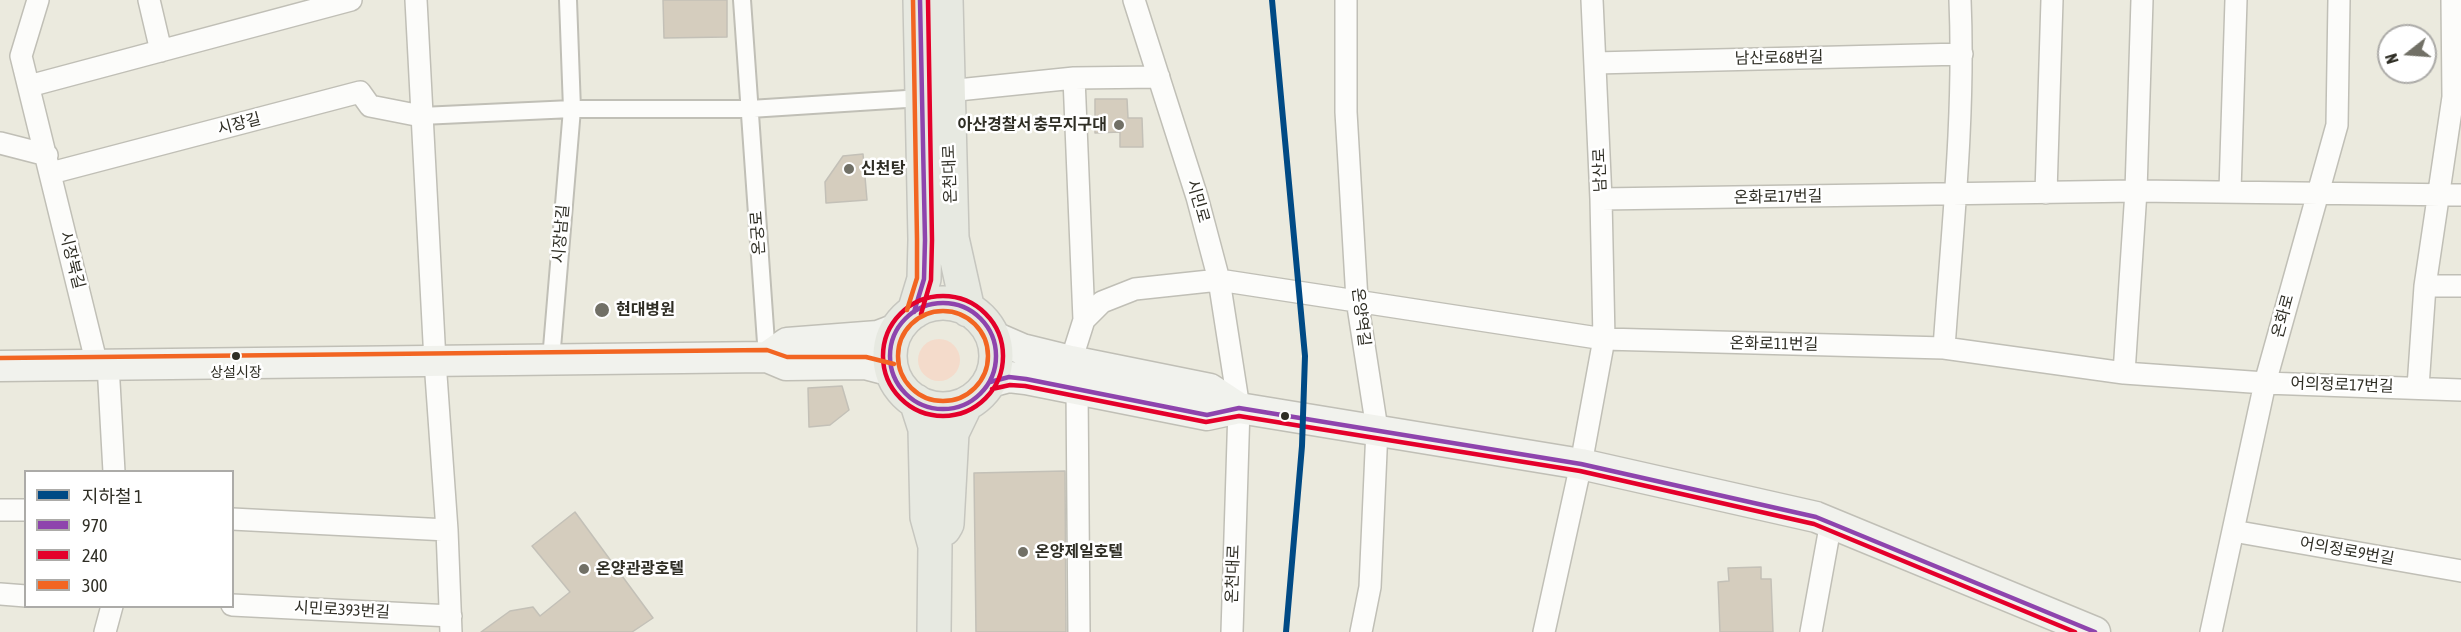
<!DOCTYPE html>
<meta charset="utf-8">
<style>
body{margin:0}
#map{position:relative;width:2461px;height:632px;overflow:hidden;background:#ebeade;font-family:"Asap Condensed","Noto Sans KR",sans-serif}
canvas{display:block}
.legend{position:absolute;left:24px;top:470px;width:210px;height:138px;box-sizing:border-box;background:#fff;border:2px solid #acaba8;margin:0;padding:8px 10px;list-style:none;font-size:18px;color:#2f2e25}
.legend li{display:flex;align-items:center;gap:12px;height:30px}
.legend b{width:30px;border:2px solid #acaba8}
.north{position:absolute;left:2377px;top:24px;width:60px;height:60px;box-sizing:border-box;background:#fff;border:2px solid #acaba8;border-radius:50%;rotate:253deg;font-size:16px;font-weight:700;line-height:24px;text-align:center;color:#2f2e25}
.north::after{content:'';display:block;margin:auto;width:21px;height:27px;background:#717066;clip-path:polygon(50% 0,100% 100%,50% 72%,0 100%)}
</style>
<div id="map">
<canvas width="2461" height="632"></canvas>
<ul class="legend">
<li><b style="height:8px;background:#004a85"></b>지하철 1</li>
<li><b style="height:8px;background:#8e44ad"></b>970</li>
<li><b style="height:8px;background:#e4002b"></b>240</li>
<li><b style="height:8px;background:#f26522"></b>300</li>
</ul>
<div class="north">N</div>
</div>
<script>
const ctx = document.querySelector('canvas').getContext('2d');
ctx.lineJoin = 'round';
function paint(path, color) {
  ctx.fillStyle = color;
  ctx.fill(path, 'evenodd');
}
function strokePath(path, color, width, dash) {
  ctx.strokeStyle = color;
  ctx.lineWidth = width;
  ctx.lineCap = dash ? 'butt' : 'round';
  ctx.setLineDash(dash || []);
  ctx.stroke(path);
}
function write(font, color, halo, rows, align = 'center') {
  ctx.font = font + ' "Asap Condensed","Noto Sans KR",sans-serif';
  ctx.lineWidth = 5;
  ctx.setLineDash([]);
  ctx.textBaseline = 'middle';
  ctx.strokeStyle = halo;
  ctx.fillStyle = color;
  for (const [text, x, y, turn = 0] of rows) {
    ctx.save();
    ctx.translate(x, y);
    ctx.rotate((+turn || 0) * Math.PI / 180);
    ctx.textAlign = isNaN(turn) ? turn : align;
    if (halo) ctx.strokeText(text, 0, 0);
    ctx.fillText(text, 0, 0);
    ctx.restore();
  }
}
paint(new Path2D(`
 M918 360a21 21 0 1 1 42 0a21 21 0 1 1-42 0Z`), '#f4dbcb');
const building = new Path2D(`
 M663,0H727V37L664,38Z
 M1095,99H1127L1128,118H1142L1143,147H1120V132L1095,133Z
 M863,154L867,200L826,203L825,182L843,156Z
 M842,386L849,410L830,425L809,427L808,388Z
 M1065,471L1066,632H976L974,473Z
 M575,512L653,618L632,632H481L510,611L533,607L540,616L570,592L532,546Z
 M1761,567V579H1771L1773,632H1720L1718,582L1729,581L1728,568Z`);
paint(building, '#d5cdbe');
strokePath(building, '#c3c0b7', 1.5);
const pedestrian = new Path2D(`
 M742,0L767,357
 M421,116L572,109H750L922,98
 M551,360L572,109L568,0`);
const minor = new Path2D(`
 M38,0L21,56L97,365
 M149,0L161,51
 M416,0L435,361L447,530L451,632
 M1134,0L1197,197L1219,280L1239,408L1232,632
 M1346,0V112L1357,300L1377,429L1370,587L1361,632
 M1595,63L1962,54
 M29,86L351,0
 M948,91L1074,78L1159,77
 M0,143L47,155
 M51,173L360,92L370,106L421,116
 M2230,191L2236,0
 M2046,193L2052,0
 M1601,199L2136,191L2461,195
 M2425,286H2461
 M1084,320L1102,302L1135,289L1219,280L1604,339L1944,348L2124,373L2265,383L2461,390
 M1944,348C1952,232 1965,116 1960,0
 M1071,361L1084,320L1074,78
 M108,364L114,472
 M2124,373L2136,191L2142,0
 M2418,387L2425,286L2453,97L2452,0
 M1077,389L1079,632
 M0,510H26
 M232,519L447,530
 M2233,531L2461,571
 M0,594L26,596
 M232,605L451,616
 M105,632L112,606
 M1544,632L1581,464L1604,339L1601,199L1592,0
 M1811,632L1831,522
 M2211,632L2265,383L2337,125L2339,0`);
const secondary = new Path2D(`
 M992,336L1022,349L1071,361L1210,389L1239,408
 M767,357L787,343L878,336L899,328
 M0,366L767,357L786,365L865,364L892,371
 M990,382L1009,377L1026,379L1207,415L1239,408L1581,464L1816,517L2095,632`);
const primary = new Path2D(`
 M946,0L952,238L968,310
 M890 356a53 53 0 1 1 106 0a53 53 0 1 1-106 0Z
 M914,312L924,279L925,240L920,0
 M916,401L925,429L927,517L935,546L934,632
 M944,529L947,524L952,433L966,404`);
strokePath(pedestrian, '#c0bfb6', 20);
strokePath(minor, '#c0bfb6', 24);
strokePath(secondary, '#c0bfb6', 33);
strokePath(primary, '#c6c6bf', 36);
strokePath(pedestrian, '#fcfcfa', 16);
strokePath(minor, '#fcfcfa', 21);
strokePath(secondary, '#f1f2ed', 30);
strokePath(primary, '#e7e9e1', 33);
strokePath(new Path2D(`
 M890 356a53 53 0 1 1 106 0a53 53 0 1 1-106 0Z
 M914,312L924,279L925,240L920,0
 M990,382L1009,377L1026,379L1207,415L1239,408L1581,464L1816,517L2095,632`), '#8e44ad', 4.5);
strokePath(new Path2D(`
 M883 356a60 60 0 1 1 120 0a60 60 0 1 1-120 0Z
 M921,314L931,280L932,240L928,0
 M992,389L1010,385L1025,386L1206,422L1239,416L1580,471L1814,524L2075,632`), '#e4002b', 4.5);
strokePath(new Path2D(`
 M907,310L917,278V240L913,0
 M898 356a45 45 0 1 1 90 0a45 45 0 1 1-90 0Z
 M0,358L767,350L787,357H866L894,364`), '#f26522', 4.5);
strokePath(new Path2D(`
 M1272,0L1305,356L1302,446L1286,632`), '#004a85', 6);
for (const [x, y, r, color] of [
 [1119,125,6,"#717066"],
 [849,169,6,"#717066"],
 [602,310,8,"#717066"],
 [236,356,5,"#2f2e25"],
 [1285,416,5,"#2f2e25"],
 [1023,552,6,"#717066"],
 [584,569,6,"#717066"]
]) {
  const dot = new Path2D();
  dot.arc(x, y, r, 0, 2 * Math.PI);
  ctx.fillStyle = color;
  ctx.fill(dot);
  strokePath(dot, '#fff', 2);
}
write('14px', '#2f2e25', '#fff', [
 ["상설시장",236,373]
]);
write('16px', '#2f2e25', '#fff', [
 ["남산로68번길",1779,58,-1],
 ["시장길",239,124,-15],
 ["남산로",1600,170,-92],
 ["온천대로",950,174,-92],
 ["온화로17번길",1778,197,-1],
 ["시민로",1198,201,74],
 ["온궁로",758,233,-94],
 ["시장남길",561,234,-85],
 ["시장북길",72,260,76],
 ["온화로",2283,316,-75],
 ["온양역길",1361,317,83],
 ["온화로11번길",1774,344,1],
 ["어의정로17번길",2342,385,2],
 ["어의정로9번길",2347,551,10],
 ["온천대로",1233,574,-88],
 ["시민로393번길",342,610,3]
]);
write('bold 16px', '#2f2e25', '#fff', [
 ["아산경찰서 충무지구대",1107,125,"right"],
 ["신천탕",861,169],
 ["현대병원",616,310],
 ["온양제일호텔",1035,552],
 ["온양관광호텔",596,569]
], 'left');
</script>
